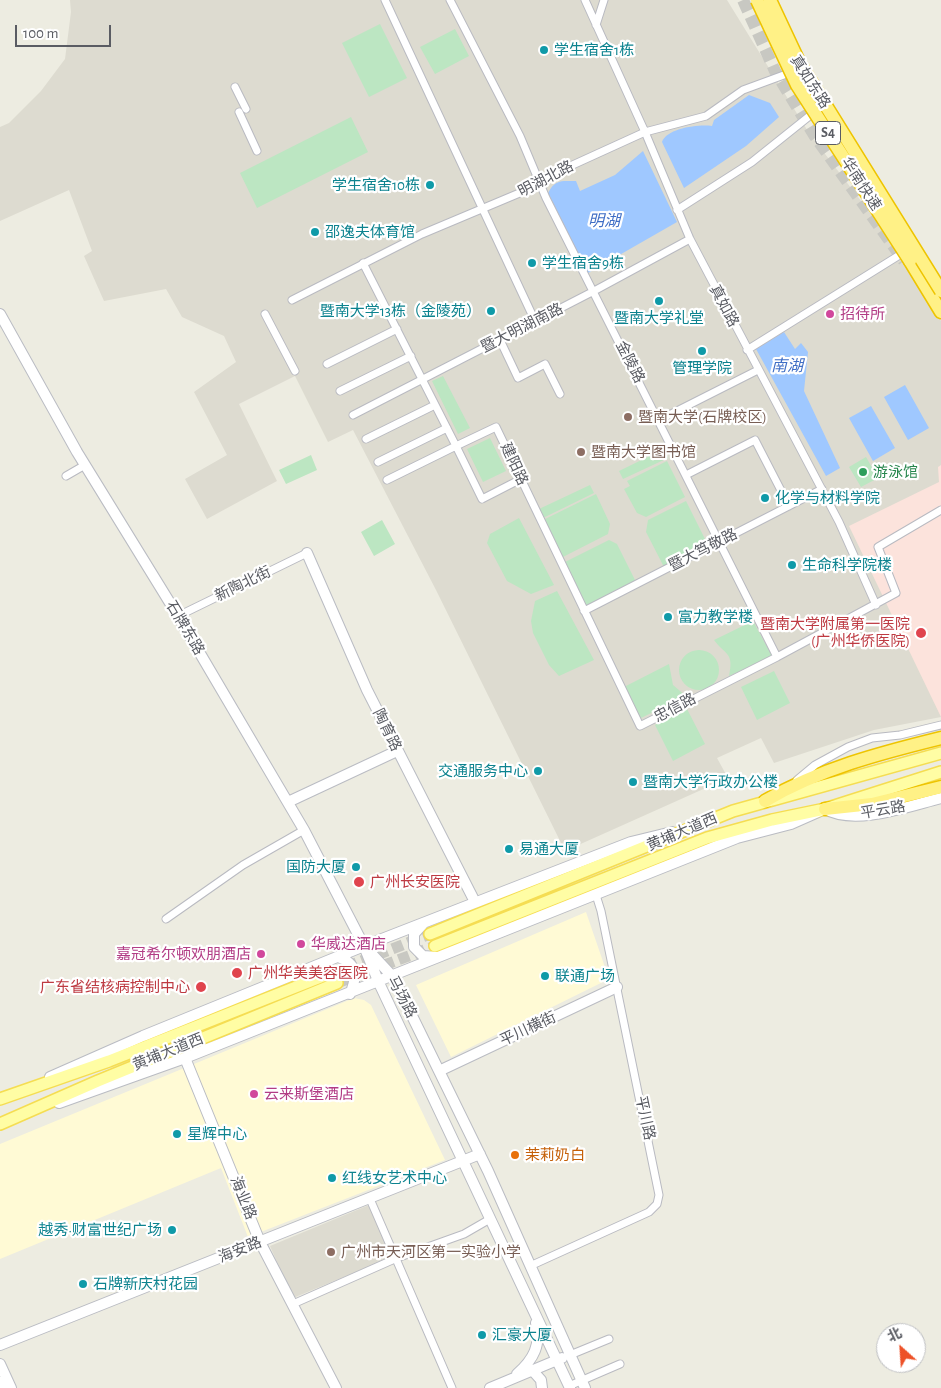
<!DOCTYPE html>
<meta charset="utf-8">
<style>
body{margin:0}
#map{position:relative;width:941px;height:1388px;overflow:hidden;background:#edece1;font-family:"Alegreya Sans","Noto Sans SC",sans-serif}
canvas{display:block}
.north{position:absolute;left:876px;top:1323px;width:50px;height:50px;box-sizing:border-box;background:#fff;border:1px solid #bdbec1;border-radius:50%;rotate:334deg;font-size:14px;font-weight:700;line-height:20px;text-align:center;color:#5a5c63}
.north::after{content:'';display:block;margin:auto;width:18px;height:22px;background:#ed5127;clip-path:polygon(50% 0,100% 100%,50% 72%,0 100%)}
.scale{position:absolute;left:15px;top:25px;width:96px;height:22px;box-sizing:border-box;border:2px solid #5a5c63;border-top:0;padding-left:6px;font-size:15px;line-height:18px;white-space:nowrap;color:#5a5c63;-webkit-text-stroke:4px #fff;paint-order:stroke}
</style>
<div id="map">
<canvas width="941" height="1388"></canvas>
<div class="north">北</div>
<div class="scale">100 m</div>
</div>
<script>
const ctx = document.querySelector('canvas').getContext('2d');
ctx.lineJoin = 'round';
function paint(path, color) {
  ctx.fillStyle = color;
  ctx.fill(path, 'evenodd');
}
function strokePath(path, color, width, dash) {
  ctx.strokeStyle = color;
  ctx.lineWidth = width;
  ctx.lineCap = dash ? 'butt' : 'round';
  ctx.setLineDash(dash || []);
  ctx.stroke(path);
}
function write(font, color, halo, rows, align = 'center') {
  ctx.font = font + ' "Alegreya Sans","Noto Sans SC",sans-serif';
  ctx.lineWidth = 4.5;
  ctx.setLineDash([]);
  ctx.textBaseline = 'middle';
  ctx.strokeStyle = halo;
  ctx.fillStyle = color;
  for (const [text, x, y, turn = 0] of rows) {
    ctx.save();
    ctx.translate(x, y);
    ctx.rotate((+turn || 0) * Math.PI / 180);
    ctx.textAlign = isNaN(turn) ? turn : align;
    if (halo) ctx.strokeText(text, 0, 0);
    ctx.fillText(text, 0, 0);
    ctx.restore();
  }
}
paint(new Path2D(`
 M586,912L609,979L451,1057L416,985Z
 M354,998L364,1000L371,1005L445,1160L248,1237L221,1168L0,1259V1144Z`), '#fffad5');
paint(new Path2D(`
 M70,0H727L809,133L913,269L941,321V717L874,730L774,763L761,738L717,758L728,778L565,851L436,590L353,430L328,442L295,376L239,404L277,481L207,519L185,479L227,455L194,392L236,362L224,336L182,317L166,289L104,301L84,256L92,251L69,190L0,221V127L9,123L41,91L65,59L71,12Z
 M369,1205L392,1257L293,1298L270,1246Z`), '#dddbd0');
paint(new Path2D(`
 M941,465V717L849,526L939,482L938,467Z`), '#fce3dc');
paint(new Path2D(`
 M380,24L407,78L369,97L342,43Z
 M455,29L469,56L435,74L420,47Z
 M351,117L368,152L257,208L240,173Z
 M443,376L470,428L458,434L432,381Z
 M490,438L506,471L483,482L467,449Z
 M664,449L668,458L623,479L619,471Z
 M311,455L317,470L286,484L279,470Z
 M866,457L878,478L861,487L849,467Z
 M667,461L685,497L646,517L637,513L624,489L630,486L627,481Z
 M590,485L594,493L543,518L539,509Z
 M596,494L610,524L608,534L559,559L541,521Z
 M686,501L709,547L665,569L646,532L648,520Z
 M519,518L554,585L531,594L507,581L487,543L490,534Z
 M382,520L395,544L374,556L361,532Z
 M609,540L617,544L637,584L584,611L561,564Z
 M557,591L594,660L559,676L549,665L533,633L531,621L535,601Z
 M753,621L772,656L729,676C734,652 726,656 714,640Z
 M679 670a20 20 0 1 1 40 0a20 20 0 1 1-40 0Z
 M669,664L673,685L686,696L639,719L624,687Z
 M774,671L790,703L757,720L741,687Z
 M687,709L705,744L673,761L655,725Z`), '#bce6c2');
paint(new Path2D(`
 M749,95L770,103L779,117L746,146L684,188L662,142C667,128 699,124 712,126L714,120Z
 M643,151L677,222L588,273L548,193C555,179 562,181 576,181L580,191L615,175Z
 M784,332L795,349L801,343L808,352L804,391L840,468L826,476L756,349Z
 M905,385L929,428L908,440L884,397Z
 M871,406L895,448L873,461L849,418Z`), '#9fc8ff');
strokePath(new Path2D(`
 M331,973L430,934
 M337,983L435,946`), '#c8c8c2', 11, [11, 5.5]);
strokePath(new Path2D(`
 M743,0L775,71L814,135L904,261`), '#c8c8c2', 12, [12, 6]);
const street = new Path2D(`
 M385,0L535,321
 M585,0L645,132L690,239L839,522L876,605
 M596,25L604,0
 M235,87L246,109
 M239,112L257,151
 M677,210L752,162L817,110
 M363,263L456,446L496,427L640,726L777,657L546,198L520,136L450,0
 M292,300L422,234L541,184L555,173L645,132L706,116L743,90L792,72
 M265,314L295,371
 M500,340L518,378L545,364L560,394
 M747,350L906,251
 M327,364L397,329
 M340,391L411,356
 M353,415L594,291L690,239
 M659,420L758,370
 M366,439L435,405
 M378,462L447,428
 M686,475L755,440L789,506
 M66,476L85,465
 M387,480L456,446L482,499L521,479
 M584,611L822,489
 M178,616L307,553
 M777,657L896,593L878,547L941,510
 M797,780L815,765L848,747L872,738L900,735L941,725
 M166,919L243,865L304,830
 M370,1199L452,1388
 M530,1266L649,1212L657,1204L659,1195L601,911L596,895
 M293,1304L397,1258L464,1234L490,1219
 M570,1355L609,1339
 M569,1386L620,1364`);
const secondary = new Path2D(`
 M0,314L77,452L178,616L304,830L364,946L379,983L570,1388
 M307,553L367,690L475,902
 M288,802L397,751
 M423,924L414,934V947L423,956L437,957
 M368,950L393,977L488,1171L585,1388
 M338,957C358,963 357,978 350,994
 M185,1058L260,1242L336,1388
 M439,1071L617,987
 M50,1077L143,1036L364,946L631,842L672,832
 M59,1103L185,1058L737,838L791,824L825,809C855,826 909,806 941,798
 M0,1345L480,1154
 M0,1364L11,1388
 M532,1370L541,1380L542,1388
 M517,1374C534,1359 541,1345 536,1323
 M0,1382L3,1388
 M490,1388L562,1358`);
const primary = new Path2D(`
 M430,934L733,811L941,753
 M435,946L707,838L772,820L825,809L941,772
 M0,1099L109,1061L331,973
 M0,1124L98,1081L337,983`);
const highway = new Path2D(`
 M910,261L941,312
 M765,801C819,769 880,753 941,738
 M825,809L872,804L941,787`);
strokePath(street, '#b9bac1', 9);
strokePath(secondary, '#babcc3', 12);
strokePath(primary, '#f5dd52', 14);
strokePath(highway, '#eec400', 15);
strokePath(street, '#fff', 7);
strokePath(secondary, '#fff', 10);
strokePath(primary, '#fffda4', 11);
strokePath(highway, '#fff186', 12);
const highwayBridge = new Path2D(`
 M757,0L797,85L910,261
 M770,0L800,64L941,291`);
strokePath(highwayBridge, '#eec400', 15, []);
strokePath(highwayBridge, '#fff186', 12);
for (const [x, y, r, color] of [
 [544,50,5,"#0f9aa8"],
 [430,185,5,"#0f9aa8"],
 [315,232,5,"#0f9aa8"],
 [532,263,5,"#0f9aa8"],
 [659,301,5,"#0f9aa8"],
 [491,311,5,"#0f9aa8"],
 [830,314,5,"#d1479c"],
 [702,351,5,"#0f9aa8"],
 [628,417,5,"#8d6e63"],
 [581,452,5,"#8d6e63"],
 [863,472,5,"#2e9e5b"],
 [765,498,5,"#0f9aa8"],
 [792,565,5,"#0f9aa8"],
 [668,617,5,"#0f9aa8"],
 [921,633,6,"#e0444e"],
 [538,771,5,"#0f9aa8"],
 [633,782,5,"#0f9aa8"],
 [509,849,5,"#0f9aa8"],
 [356,867,5,"#0f9aa8"],
 [359,882,6,"#e0444e"],
 [301,944,5,"#d1479c"],
 [261,954,5,"#d1479c"],
 [237,973,6,"#e0444e"],
 [545,976,5,"#0f9aa8"],
 [201,987,6,"#e0444e"],
 [254,1094,5,"#d1479c"],
 [177,1134,5,"#0f9aa8"],
 [515,1155,5,"#e8710a"],
 [332,1178,5,"#0f9aa8"],
 [172,1230,5,"#0f9aa8"],
 [331,1252,5,"#8d6e63"],
 [83,1284,5,"#0f9aa8"],
 [482,1335,5,"#0f9aa8"]
]) {
  const dot = new Path2D();
  dot.arc(x, y, r, 0, 2 * Math.PI);
  ctx.fillStyle = color;
  ctx.fill(dot);
  strokePath(dot, '#fff', 2);
}
for (const [x, y, w] of [
 [828,133,25]
]) {
  const box = new Path2D();
  box.roundRect(x - w / 2, y - 11.5, w, 23, 4);
  ctx.fillStyle = '#fff';
  ctx.fill(box);
  strokePath(box, '#5a5c63', 1);
}
write('bold 14px', '#5a5c63', null, [
 ["S4",828,133]
]);
write('15px', '#0d838f', '#fff', [
 ["学生宿舍1栋",554,50],
 ["学生宿舍10栋",420,185,"right"],
 ["邵逸夫体育馆",325,232],
 ["学生宿舍9栋",542,263],
 ["暨南大学13栋（金陵苑）",481,311,"right"],
 ["暨南大学礼堂",659,318,"center"],
 ["管理学院",702,368,"center"],
 ["化学与材料学院",775,498],
 ["生命科学院楼",802,565],
 ["富力教学楼",678,617],
 ["交通服务中心",528,771,"right"],
 ["暨南大学行政办公楼",643,782],
 ["易通大厦",519,849],
 ["国防大厦",346,867,"right"],
 ["联通广场",555,976],
 ["星辉中心",187,1134],
 ["红线女艺术中心",342,1178],
 ["越秀·财富世纪广场",162,1230,"right"],
 ["石牌新庆村花园",93,1284],
 ["汇豪大厦",492,1335]
], 'left');
write('15px', '#5a5c63', '#fff', [
 ["真如东路",810,82,57],
 ["明湖北路",546,179,-28],
 ["华南快速",861,184,57],
 ["真如路",724,306,62],
 ["暨大明湖南路",522,328,-27],
 ["金陵路",630,362,63],
 ["建阳路",514,464,65],
 ["暨大笃敬路",703,550,-27],
 ["新陶北街",243,584,-26],
 ["石牌东路",185,628,59],
 ["忠信路",675,708,-28],
 ["陶育路",387,730,64],
 ["平云路",883,810,-10],
 ["黄埔大道西",682,832,-23],
 ["马场路",402,997,62],
 ["平川横街",528,1029,-25],
 ["黄埔大道西",168,1052,-22],
 ["平川路",645,1118,78],
 ["海业路",243,1198,68],
 ["海安路",240,1250,-22]
]);
write('15px', '#b23c85', '#fff', [
 ["招待所",840,314],
 ["华威达酒店",311,944],
 ["嘉冠希尔顿欢朋酒店",251,954,"right"],
 ["云来斯堡酒店",264,1094]
], 'left');
write('15px', '#785e54', '#fff', [
 ["暨南大学(石牌校区)",638,417],
 ["暨南大学图书馆",591,452],
 ["广州市天河区第一实验小学",341,1252]
], 'left');
write('15px', '#27864d', '#fff', [
 ["游泳馆",873,472]
], 'left');
write('15px', '#be3a42', '#fff', [
 ["暨南大学附属第一医院",910,624],
 ["(广州华侨医院)",910,641],
 ["广州长安医院",370,882,"left"],
 ["广州华美美容医院",248,973,"left"],
 ["广东省结核病控制中心",190,987]
], 'right');
write('15px', '#c56008', '#fff', [
 ["茉莉奶白",525,1155]
], 'left');
write('italic 16px', '#3f6ec5', '#fff', [
 ["明湖",604,221],
 ["南湖",787,366]
]);
</script>
